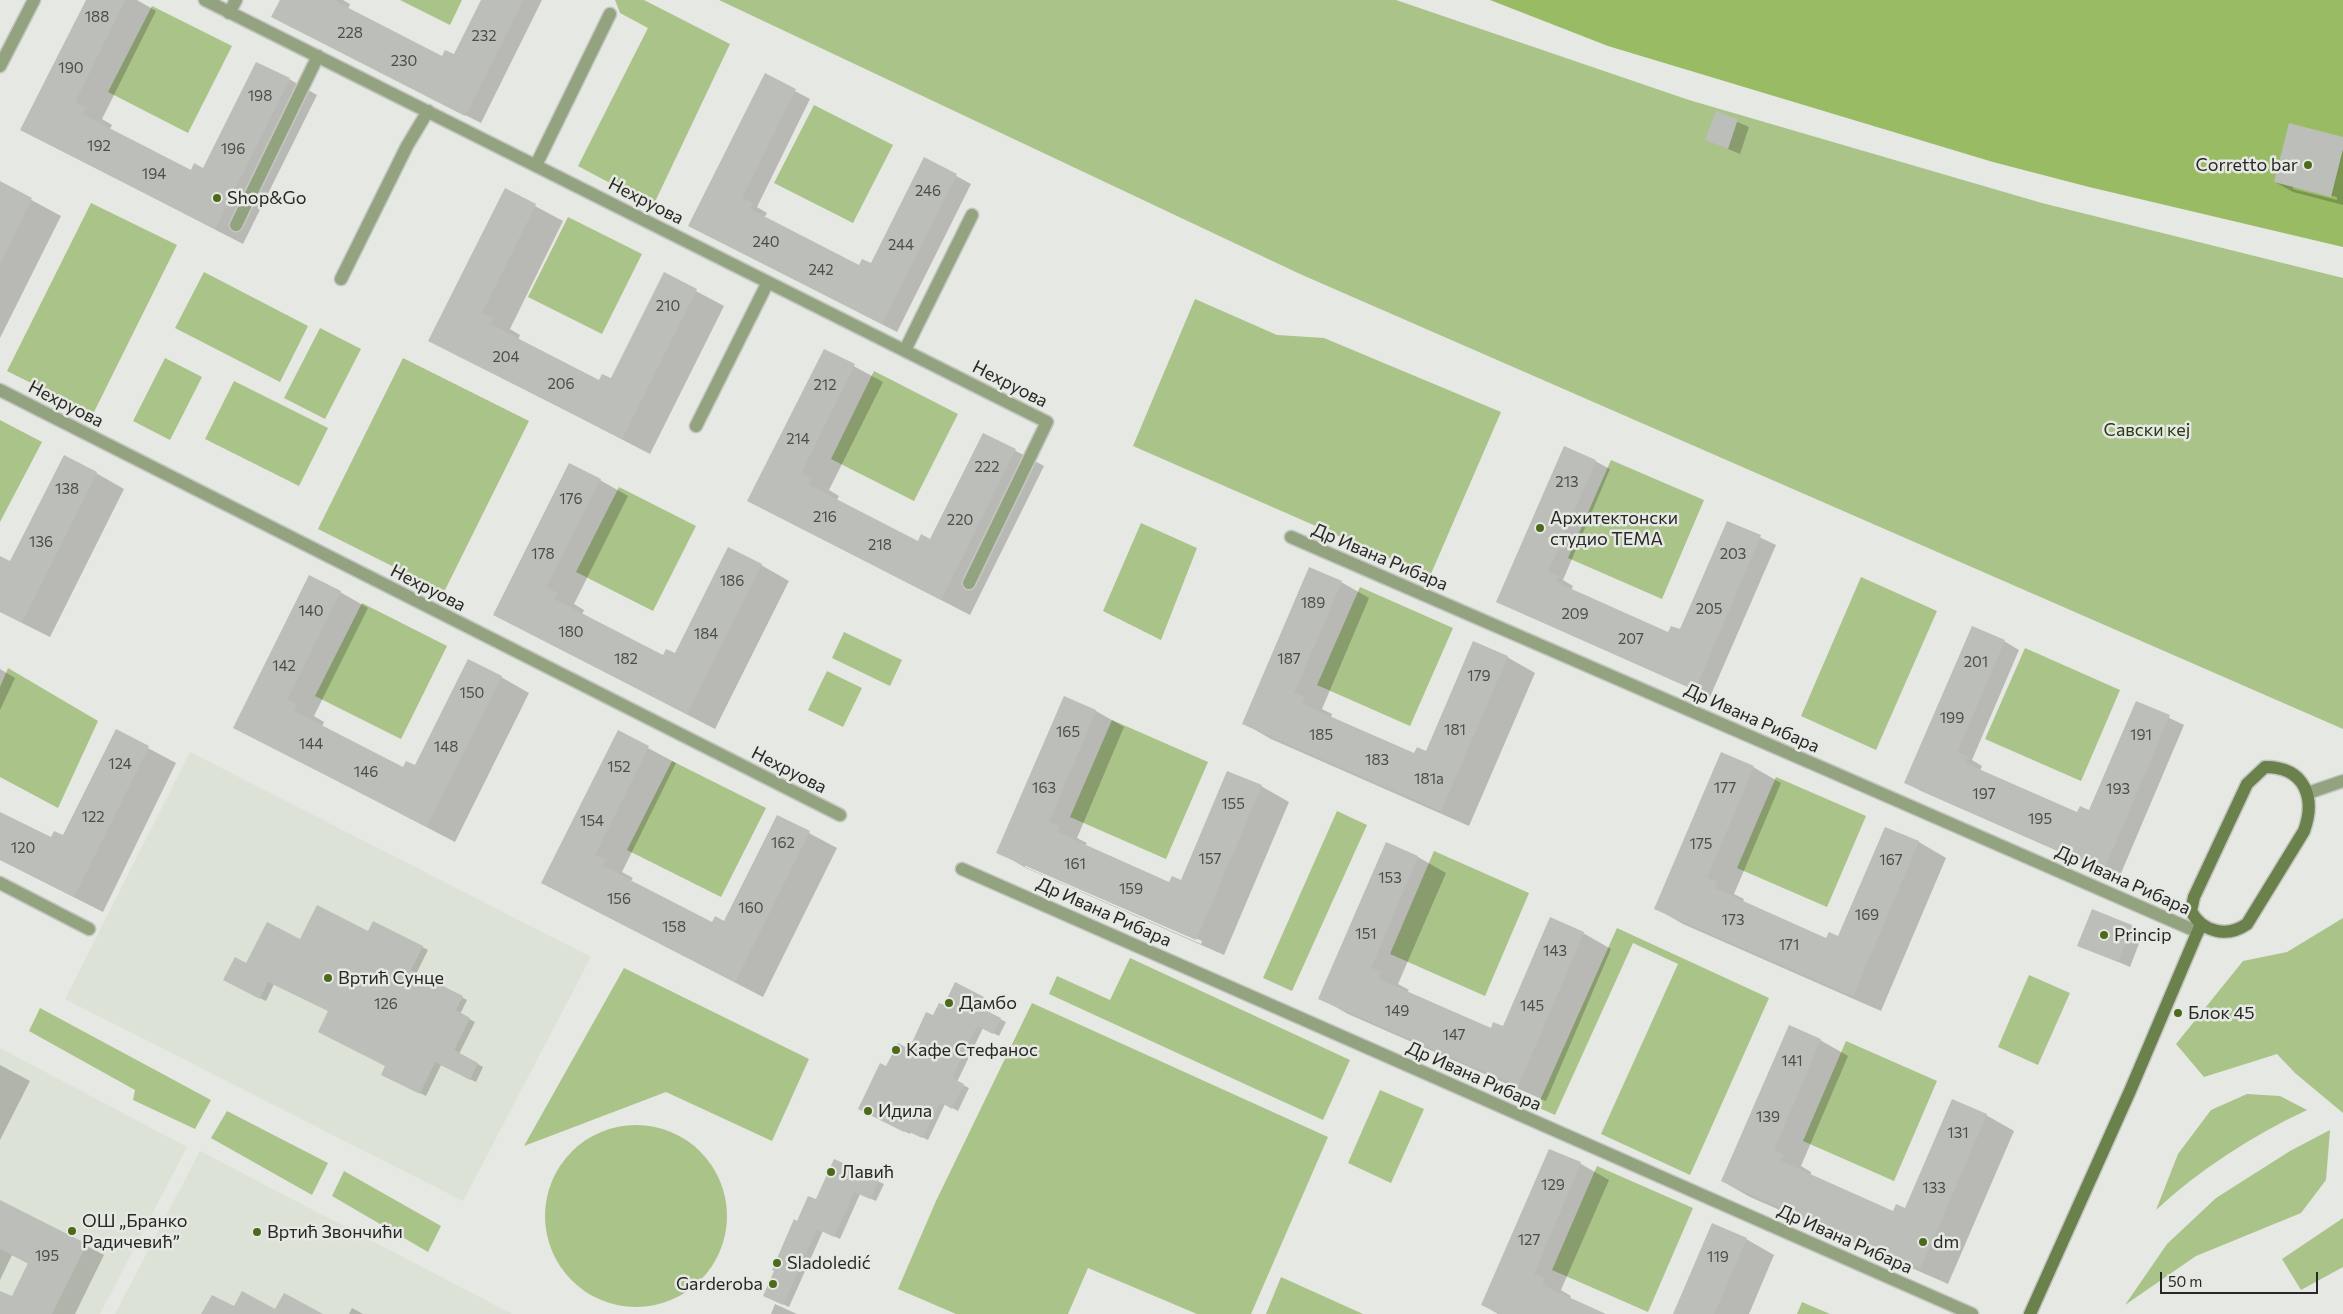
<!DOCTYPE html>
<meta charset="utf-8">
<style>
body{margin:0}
#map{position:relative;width:2343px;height:1314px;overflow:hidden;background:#e6e8e3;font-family:Commissioner,sans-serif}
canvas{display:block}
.scale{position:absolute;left:2160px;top:1272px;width:158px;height:22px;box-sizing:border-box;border:2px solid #282926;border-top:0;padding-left:6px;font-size:15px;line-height:18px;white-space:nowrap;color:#282926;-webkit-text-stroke:4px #e6e8e3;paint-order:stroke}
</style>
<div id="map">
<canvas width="2343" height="1314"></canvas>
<div class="scale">50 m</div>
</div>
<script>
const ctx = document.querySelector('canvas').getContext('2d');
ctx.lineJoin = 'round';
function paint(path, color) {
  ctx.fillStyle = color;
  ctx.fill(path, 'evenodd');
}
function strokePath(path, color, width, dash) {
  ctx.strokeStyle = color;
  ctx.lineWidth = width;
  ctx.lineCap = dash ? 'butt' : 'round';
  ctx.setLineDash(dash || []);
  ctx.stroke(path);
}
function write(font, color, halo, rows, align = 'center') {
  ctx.font = font + ' Commissioner,sans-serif';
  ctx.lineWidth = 5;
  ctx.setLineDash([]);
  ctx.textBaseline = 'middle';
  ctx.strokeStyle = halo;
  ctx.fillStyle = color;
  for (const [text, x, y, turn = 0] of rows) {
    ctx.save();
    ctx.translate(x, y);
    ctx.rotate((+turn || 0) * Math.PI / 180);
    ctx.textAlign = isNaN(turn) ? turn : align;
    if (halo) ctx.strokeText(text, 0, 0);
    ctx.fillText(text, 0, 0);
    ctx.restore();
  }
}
paint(new Path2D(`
 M190,752L591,957L463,1201L65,999Z
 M0,1048L187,1147L100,1314H0Z
 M200,1151L512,1314H115Z`), '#dce2d5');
paint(new Path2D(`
 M400,0H462L450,25Z
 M615,0H644L730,44L653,206L578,166L648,28L620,13Z
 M719,0H1396L1689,100L2042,203L2343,278V729L1300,274Z
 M152,6L232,46L188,133L108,92Z
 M814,105L893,145L853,223L774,183Z
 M91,203L177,245L93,414L7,371Z
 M568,217L642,254L602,334L528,297Z
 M204,272L308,326L280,382L175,328Z
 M1195,299L1277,335L1324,338L1501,412L1430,576L1133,446Z
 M320,328L361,349L325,419L284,398Z
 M165,358L202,377L170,440L133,421Z
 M403,358L529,421L444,592L318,529Z
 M874,371L958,414L914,501L831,459Z
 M234,381L328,428L299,486L205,439Z
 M0,420L42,442L0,522Z
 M1611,460L1704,500L1662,599L1568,558Z
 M619,487L696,526L653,611L576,572Z
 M1141,523L1197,548L1161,640L1103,611Z
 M1861,577L1937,611L1876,750L1801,716Z
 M1360,587L1453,628L1410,726L1317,685Z
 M362,603L447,646L401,739L315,696Z
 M844,632L902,660L890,686L832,658Z
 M2025,648L2120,690L2081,781L1985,739Z
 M8,668L98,721L58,808L0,777V687Z
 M827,671L862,688L843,727L808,710Z
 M1112,720L1208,762L1166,859L1070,817Z
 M672,761L766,808L721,897L627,850Z
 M1776,777L1866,816L1827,907L1737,868Z
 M1337,811L1367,825L1292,991L1263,978Z
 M1434,851L1529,893L1485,996L1390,954Z
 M2343,918V1113L2295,1073L2277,1054L2204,1077L2176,1044L2243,961L2287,952Z
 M1617,928L1769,998L1690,1175L1601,1134L1678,964L1633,943L1555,1115L1537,1107Z
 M1130,958L1350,1060L1323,1120L1049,994L1057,976L1110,1000Z
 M624,968L809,1059L772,1141L666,1092L524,1146Z
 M2029,975L2070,993L2038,1065L1998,1047Z
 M1032,1003L1328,1137L1251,1314H1197L1088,1268L1068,1314H956L898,1289L936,1201Z
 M40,1008L211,1100L195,1129L133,1100L135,1090L29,1031Z
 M1846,1041L1937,1081L1894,1181L1803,1141Z
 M1380,1090L1424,1109L1391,1183L1348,1163Z
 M2247,1094L2280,1096L2307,1110C2252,1136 2200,1169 2156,1210L2178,1154L2211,1110Z
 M227,1111L328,1163L312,1195L211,1138Z
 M545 1216a91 91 0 1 1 182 0a91 91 0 1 1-182 0Z
 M2330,1130L2326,1180L2301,1213L2196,1256L2125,1305L2167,1244L2216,1198L2290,1151Z
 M1597,1166L1693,1208L1648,1312L1552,1270Z
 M344,1171L441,1226L428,1252L332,1196Z
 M2343,1218V1267L2301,1290L2282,1259Z
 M1281,1277L1363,1314H1266Z
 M1802,1302L1830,1314H1797Z`), '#aac389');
paint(new Path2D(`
 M1490,0H2343V247L2089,187L1993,162L1608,46Z`), '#98bb64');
paint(new Path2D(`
 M87,0H137L156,11L102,119L112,125L110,129L192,171L204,170L289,79L317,95L243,244L22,130Z
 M281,0H343L350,4L348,9L442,58L454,56L483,0H542L481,123L288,25Z
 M765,75L810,99L757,207L767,213L764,218L859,267L871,265L925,159L971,184L897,332L705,234Z
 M1717,113L1749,127L1740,154L1707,140Z
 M2343,138V205L2293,192L2275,182ZM2293,186L2337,197V200L2293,189Z
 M0,183L61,216L0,338Z
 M505,190L563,221L510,329L520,335L518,340L599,381L611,380L664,274L724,306L650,454L430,340Z
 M824,350L883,382L829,490L839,496L837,500L918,542L930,541L984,434L1044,466L970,615L749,501Z
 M1595,461L1610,469L1563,580L1573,586L1571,590L1669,633L1681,631L1728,522L1776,545L1710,697L1497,602Z
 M96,473L124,489L50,637L0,612V563H11Z
 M600,480L628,496L574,604L584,610L582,615L664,656L676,655L761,565L789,581L715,729L494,615Z
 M1341,582L1369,598L1322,709L1332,714L1331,718L1415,755L1427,752L1507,657L1535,673L1469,826L1271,739L1243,723Z
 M340,592L368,608L314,716L324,722L322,727L404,769L416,767L501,677L529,693L455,842L234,727Z
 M2004,641L2019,650L1972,760L1982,766L1980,771L2078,814L2089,811L2136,702L2184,725L2119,878L1921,791L1906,783Z
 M0,669L15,678L0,710Z
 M1064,698L1096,711L1124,727L1077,838L1087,843L1085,846L1170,884L1181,881L1261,786L1289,802L1224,955L1026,868L998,852ZM1025,864L1202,941L1201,944L1025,867Z
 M116,731L176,763L103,912L0,860V813L51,839L63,837Z
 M618,732L676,763L622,872L633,878L630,882L712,924L724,922L777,816L837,848L763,997L542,883Z
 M1753,767L1781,783L1734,894L1744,899L1743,902L1827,940L1839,937L1886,828L1919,842L1946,858L1881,1011L1683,924L1655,908Z
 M1387,844L1418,857L1446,873L1398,984L1409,990L1407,993L1491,1030L1503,1028L1583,933L1611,949L1546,1101L1348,1014L1320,998Z
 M373,922L428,950L416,974L467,1000L460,1014L475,1022L459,1054L483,1067L476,1082L441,1065L426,1096L388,1077L386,1066L329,1011L274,984L266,1001L230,983L247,964L301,941L368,932Z
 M2131,926L2143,933L2130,967L2079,945Z
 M983,998L989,1001L984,1011L1006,1022L999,1036L983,1028L957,1082L969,1088L958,1111L945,1104L928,1140L911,1132L910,1134L865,1112L887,1068L909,1050L933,1017L944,1007Z
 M1820,1040L1848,1056L1801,1166L1811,1172L1810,1175L1894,1212L1906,1210L1986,1115L2014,1131L1948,1284L1750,1197L1722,1181Z
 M0,1065L30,1081L0,1140Z
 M1550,1150L1581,1164L1609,1180L1561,1290L1571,1296L1570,1299L1604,1314H1498L1483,1305Z
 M834,1161L884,1184L876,1201L860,1194L840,1239L823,1231L789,1307L770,1298L798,1223L816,1201Z
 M0,1201L104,1255L75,1314H0V1292L12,1298L29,1264L12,1255L0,1280Z
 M1746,1239L1774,1255L1749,1314H1675Z
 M775,1304L797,1314H771Z
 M352,1308L363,1314H349Z`), '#0003');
paint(new Path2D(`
 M86,0H125L75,102L85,108L82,114L191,170L194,163L203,168L256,62L290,78L215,229L20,130Z
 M280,0H333L442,56L445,50L454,54L481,0H523L465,116L271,17Z
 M765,73L796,89L742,198L753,203L750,209L859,265L862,259L871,263L924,157L957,174L882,324L688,226Z
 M1716,111L1738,119L1728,149L1705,140Z
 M2289,123L2343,137V149L2331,197L2274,182Z
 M0,181L32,198L0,263Z
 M505,188L536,204L482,313L493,318L490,324L599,380L602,374L611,378L664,272L697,289L622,439L428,341Z
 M824,349L855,364L801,473L812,479L809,485L918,541L921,534L930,539L983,433L1016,449L941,600L747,501Z
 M1564,446L1596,460L1548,572L1559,576L1556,582L1668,632L1671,626L1680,629L1727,521L1761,535L1695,690L1496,602Z
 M64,455L97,472L22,622L0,611V556L10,561Z
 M569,463L601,479L546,587L557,593L554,599L663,655L666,649L675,653L728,547L762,564L687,714L493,615Z
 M1309,567L1342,581L1294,693L1305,697L1302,704L1414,753L1417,747L1426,751L1473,641L1508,656L1441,811L1242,724Z
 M309,575L341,591L287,700L297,705L294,711L403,767L406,761L415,765L468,659L502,676L427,827L233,728Z
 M1972,626L2005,640L1957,752L1968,757L1965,763L2077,812L2080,806L2089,810L2136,701L2170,715L2104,870L1904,783Z
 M1064,696L1096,710L1049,822L1059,826L1057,832L1169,882L1172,876L1181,880L1227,771L1262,785L1196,940L996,853Z
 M116,729L149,746L74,897L0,859V812L51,837L54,831L63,835Z
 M618,730L649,746L595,855L606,860L603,866L712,922L715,916L724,921L777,815L810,831L735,982L541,883Z
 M1721,752L1754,766L1707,878L1717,882L1714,888L1826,938L1829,932L1838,936L1885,827L1919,841L1853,996L1654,909Z
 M1386,842L1418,856L1371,968L1381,972L1379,979L1491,1028L1493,1022L1503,1026L1550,917L1584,932L1518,1086L1318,999Z
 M317,905L368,931L373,921L423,946L411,970L463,996L456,1010L470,1018L454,1050L478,1063L470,1080L435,1062L420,1094L381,1075L385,1066L318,1032L328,1011L268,982L260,999L223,980L235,957L246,963L267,922L300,939Z
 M2092,909L2132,925L2118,962L2077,946Z
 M955,982L984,997L979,1007L1001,1018L993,1034L977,1026L952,1078L964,1084L952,1109L940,1102L922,1138L905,1130L904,1132L858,1109L880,1063L886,1066L898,1043L909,1049L926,1012L933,1015L939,1003L944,1005Z
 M1789,1025L1821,1039L1774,1150L1784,1155L1781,1161L1893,1211L1896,1204L1905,1208L1952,1099L1987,1114L1920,1269L1721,1181Z
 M1549,1149L1581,1162L1534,1274L1544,1279L1542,1285L1606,1314H1501L1481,1305Z
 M834,1159L879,1179L870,1199L854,1192L834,1237L817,1229L783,1305L763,1296L774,1271L772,1270L794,1219L797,1221L808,1196L816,1199Z
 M0,1200L87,1244L52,1314H0V1291L12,1296L28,1263L0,1249Z
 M1712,1223L1747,1238L1714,1314H1673Z
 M242,1291L275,1309L284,1293L323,1314H201L212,1295L234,1306Z`), '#bcbeb9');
const street = new Path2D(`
 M205,0L1047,422L969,583
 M229,13L236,0
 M0,66L34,0
 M536,165L610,14
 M236,225L318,56
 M341,279L407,146L428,111
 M905,350L972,215
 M0,390L840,815
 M696,426L768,282
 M1291,537C1594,669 1896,799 2198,932
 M2308,793L2343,781
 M962,869L1972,1314
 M0,883L89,929`);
const secondary = new Path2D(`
 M2265,767C2305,767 2316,798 2304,831L2247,924C2227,938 2202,932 2191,911L2194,897L2247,784Z
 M2030,1314L2130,1091L2201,924`);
strokePath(street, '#c4c6c1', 15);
strokePath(secondary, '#c4c6c1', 15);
strokePath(street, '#93a37f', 12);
strokePath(secondary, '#6b814b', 12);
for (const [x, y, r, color] of [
 [2308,165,5,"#4d691b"],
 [217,198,5,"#4d691b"],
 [1540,528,5,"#4d691b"],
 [2104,935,5,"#4d691b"],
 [328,978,5,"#4d691b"],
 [949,1003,5,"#4d691b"],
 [2178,1013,5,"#4d691b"],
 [896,1050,5,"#4d691b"],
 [868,1111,5,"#4d691b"],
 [831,1172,5,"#4d691b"],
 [72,1231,5,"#4d691b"],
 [257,1232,5,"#4d691b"],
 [1923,1242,5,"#4d691b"],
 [777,1263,5,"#4d691b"],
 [773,1284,5,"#4d691b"]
]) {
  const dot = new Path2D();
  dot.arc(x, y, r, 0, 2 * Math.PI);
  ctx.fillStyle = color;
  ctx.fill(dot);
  strokePath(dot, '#e6e8e3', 2);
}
write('15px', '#4d4e4b', null, [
 ["188",97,17],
 ["228",350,33],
 ["232",484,36],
 ["230",404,61],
 ["190",71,68],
 ["198",260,96],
 ["192",99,146],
 ["196",233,149],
 ["194",154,174],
 ["246",928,191],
 ["240",766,242],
 ["244",901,245],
 ["242",821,270],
 ["210",668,306],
 ["204",506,357],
 ["206",561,384],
 ["212",825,385],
 ["214",798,439],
 ["222",987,467],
 ["213",1567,482],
 ["138",67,489],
 ["176",571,499],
 ["216",825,517],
 ["220",960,520],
 ["136",41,542],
 ["218",880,545],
 ["178",543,554],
 ["203",1733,554],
 ["186",732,581],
 ["189",1313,603],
 ["205",1709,609],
 ["140",311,611],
 ["209",1575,614],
 ["180",571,632],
 ["184",706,634],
 ["207",1631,639],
 ["182",626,659],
 ["187",1289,659],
 ["201",1976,662],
 ["142",284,666],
 ["179",1479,676],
 ["150",472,693],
 ["199",1952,718],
 ["181",1455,730],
 ["165",1068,732],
 ["185",1321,735],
 ["191",2141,735],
 ["144",311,744],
 ["148",446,747],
 ["183",1377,760],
 ["124",120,764],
 ["152",619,767],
 ["146",366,772],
 ["181a",1429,779],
 ["163",1044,788],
 ["177",1725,788],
 ["193",2118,789],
 ["197",1984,794],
 ["155",1233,804],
 ["122",93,817],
 ["195",2040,819],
 ["154",592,821],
 ["162",783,843],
 ["175",1701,844],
 ["120",23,848],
 ["157",1210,859],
 ["167",1891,860],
 ["161",1075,864],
 ["153",1390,878],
 ["159",1131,889],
 ["156",619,899],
 ["160",751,908],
 ["169",1867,915],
 ["173",1733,920],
 ["158",674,927],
 ["151",1366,934],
 ["171",1789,945],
 ["143",1555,951],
 ["126",386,1004],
 ["145",1532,1006],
 ["149",1397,1011],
 ["147",1454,1035],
 ["141",1792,1061],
 ["139",1768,1117],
 ["131",1958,1133],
 ["129",1553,1185],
 ["133",1934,1188],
 ["127",1529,1240],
 ["195",47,1256],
 ["119",1718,1257]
]);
write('18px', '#282926', '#e6e8e3', [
 ["Corretto bar",2298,165,"right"],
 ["Shop&Go",227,198],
 ["Архитектонски",1550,518],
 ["студио ТЕМА",1550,539],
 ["Princip",2114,935],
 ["Вртић Сунце",338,978],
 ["Дамбо",959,1003],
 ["Блок 45",2188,1013],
 ["Кафе Стефанос",906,1050],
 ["Идила",878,1111],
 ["Лавић",841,1172],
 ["ОШ „Бранко",82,1221],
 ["Радичевић”",82,1242],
 ["Вртић Звончићи",267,1232],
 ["dm",1933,1242],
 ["Sladoledić",787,1263],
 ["Garderoba",763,1284,"right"]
], 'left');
write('18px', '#282926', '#e6e8e3', [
 ["Нехруова",646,201,27],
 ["Нехруова",1010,384,27],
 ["Нехруова",66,404,27],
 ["Др Ивана Рибара",1380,557,23],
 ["Нехруова",428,588,27],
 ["Др Ивана Рибара",1752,718,24],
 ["Нехруова",789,770,27],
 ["Др Ивана Рибара",2123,880,24],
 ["Др Ивана Рибара",1104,912,24],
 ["Др Ивана Рибара",1474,1076,24],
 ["Др Ивана Рибара",1845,1239,24]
]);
write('18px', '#2b3915', '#e6e8e3', [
 ["Савски кеј",2147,430]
]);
</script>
